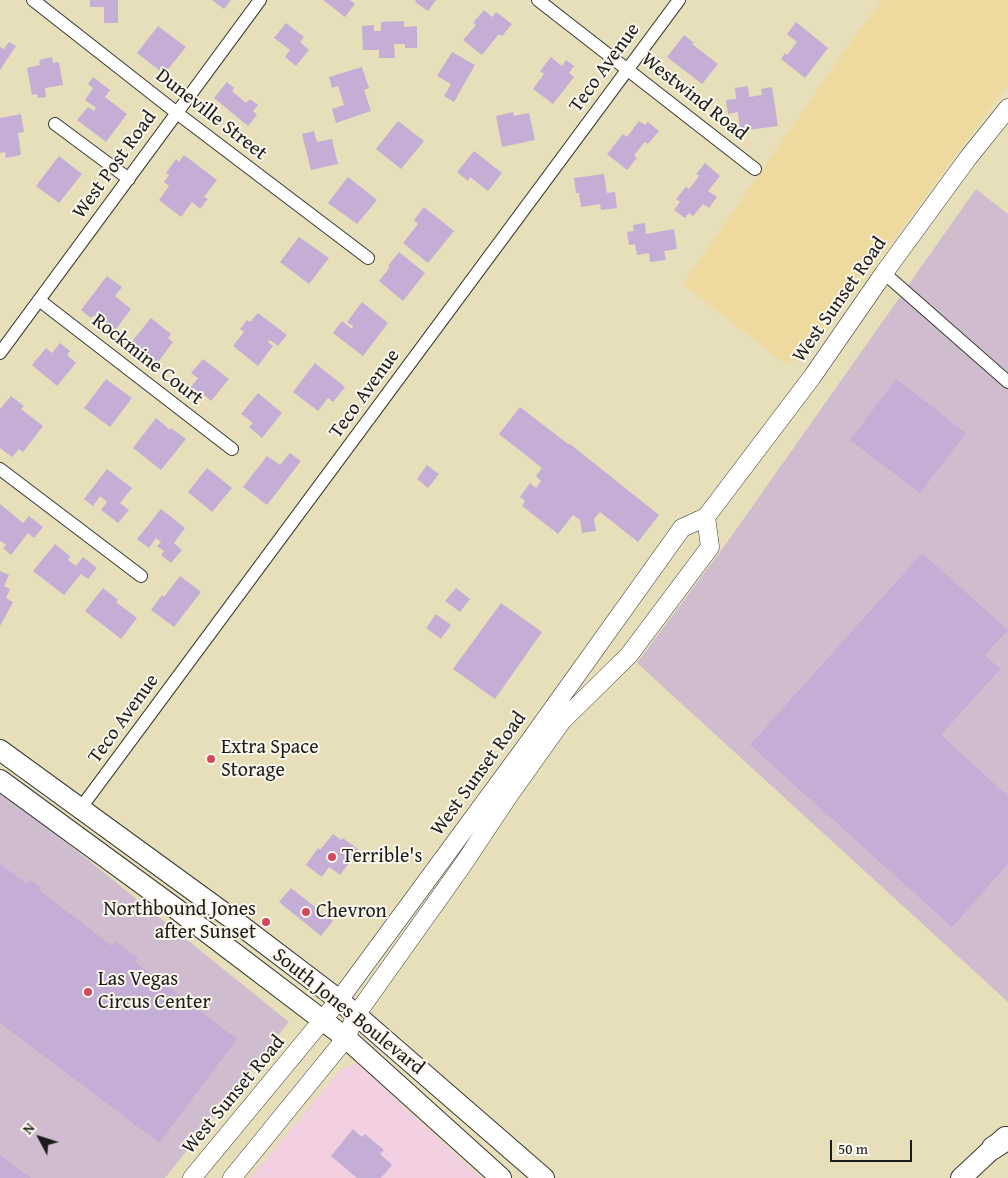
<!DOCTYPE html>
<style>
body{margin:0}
#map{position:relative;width:1008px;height:1178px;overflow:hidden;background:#e7dfb9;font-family:"Gentium Book Plus",serif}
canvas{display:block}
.north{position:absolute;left:15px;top:1113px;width:50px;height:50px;-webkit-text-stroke:4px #fbf7ec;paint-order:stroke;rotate:310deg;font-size:14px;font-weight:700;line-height:20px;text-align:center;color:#1c1c1c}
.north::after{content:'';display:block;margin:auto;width:18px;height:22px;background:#1c1c1c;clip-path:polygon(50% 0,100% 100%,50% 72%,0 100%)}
.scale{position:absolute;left:830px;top:1140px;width:82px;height:22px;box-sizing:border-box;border:2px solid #1c1c1c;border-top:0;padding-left:6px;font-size:15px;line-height:18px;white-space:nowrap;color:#1c1c1c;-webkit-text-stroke:4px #fbf7ec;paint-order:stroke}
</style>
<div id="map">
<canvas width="1008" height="1178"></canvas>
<div class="north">N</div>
<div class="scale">50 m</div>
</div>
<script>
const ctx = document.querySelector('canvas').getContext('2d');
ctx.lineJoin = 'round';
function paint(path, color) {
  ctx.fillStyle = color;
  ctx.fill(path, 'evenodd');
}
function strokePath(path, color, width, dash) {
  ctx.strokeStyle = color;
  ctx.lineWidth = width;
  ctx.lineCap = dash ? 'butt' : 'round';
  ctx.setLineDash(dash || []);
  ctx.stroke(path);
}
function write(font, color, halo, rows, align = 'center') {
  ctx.font = font + ' "Gentium Book Plus",serif';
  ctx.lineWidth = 4;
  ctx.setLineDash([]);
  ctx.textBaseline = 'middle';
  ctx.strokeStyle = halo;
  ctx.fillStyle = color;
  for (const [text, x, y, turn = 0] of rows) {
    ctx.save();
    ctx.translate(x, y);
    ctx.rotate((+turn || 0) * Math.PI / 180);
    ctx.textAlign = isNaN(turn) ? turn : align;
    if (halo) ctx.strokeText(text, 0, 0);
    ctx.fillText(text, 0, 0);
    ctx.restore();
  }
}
paint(new Path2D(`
 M357,1063L481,1178H250L340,1070Z`), '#f2cfe1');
paint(new Path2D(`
 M976,189L1008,214V1002L637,663L728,541Z
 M0,789L289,1022L165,1178H0Z`), '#cfbdcf');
paint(new Path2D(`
 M882,0H1008V84L814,348L787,365L683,284L848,46Z`), '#eeda9e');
paint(new Path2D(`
 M90,0H118V23H104V7H90Z
 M212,0H231L224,9Z
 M323,0H350L355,4L345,17Z
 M416,0H436L428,11L415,2Z
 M484,10L492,17L496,12L512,24L502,36L499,34L482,55L463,40L476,25L473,23Z
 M404,21V27L417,26V48H405V44H394L395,58H379V50H363L362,26L374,25V31H381V22Z
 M796,22L828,48L805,78L781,59L785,53L787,55L797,42L787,34Z
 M286,23L304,37L300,42L309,50L296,66L285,57L290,50L274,38Z
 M158,26L186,47L164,74L137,53Z
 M684,35L694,43L692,44L718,64L702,84L667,57Z
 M9,42L16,46L0,70V47L4,49Z
 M452,52L475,65L454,102L444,96L451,84L437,76Z
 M52,57L53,63L59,62L63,85L45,88L46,97L38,98L37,94L32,95L27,68L40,65L39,60Z
 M551,57L562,66L566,60L574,66L569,73L574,77L553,104L533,89L544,74L540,71Z
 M362,67L369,88L364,90L371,111L336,123L332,109L344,105L338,86L332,88L329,77Z
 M93,77L110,90L105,97L127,114L106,142L77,120L88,107L94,111L96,108L85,100L93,88L88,84Z
 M227,82L234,88L232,91L246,103L250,99L258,105L253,111L257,115L248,126L214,98Z
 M748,86L749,97L762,95L761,89L772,87L778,126L740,131L738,112L728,114L726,100L736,99L735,88Z
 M513,112L514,116L529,113L535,140L502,147L496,116Z
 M21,114L24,132L18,133L21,155L6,158L5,152L0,153V118Z
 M398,121L424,141L401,169L376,149Z
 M639,121L645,125L648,122L659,131L648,144L645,142L634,155L637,158L627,170L607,154L623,134L627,137Z
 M314,131L317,142L332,139L338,164L311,170L302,134Z
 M474,151L502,173L488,191L470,177L468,181L457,172Z
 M184,155L217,180L204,197L208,199L200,209L192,202L181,217L159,200L169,186L164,182L169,175L166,173L176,159L179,162Z
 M59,156L82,174L59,203L36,186Z
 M705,163L720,176L708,191L717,197L709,208L703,204L693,216L689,213L685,218L674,210L680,202L676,199L686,187L689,189L699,176L696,174Z
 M604,174L607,193L615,192L617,208L601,210L600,204L581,207L579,193H576L574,178Z
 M348,177L377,200L357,224L328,203Z
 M424,207L454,231L428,263L403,243L418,224L414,220Z
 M645,223L646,234L674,229L677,249L664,251L666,260L650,262L649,253L637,255L635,244L629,245L627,232L634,231L633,225Z
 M299,237L329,258L309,284L280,262Z
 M399,252L425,273L403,301L379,281L390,267L388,266Z
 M107,276L122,287L115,296L131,309L113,333L106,327L108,325L94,315L91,318L81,310Z
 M362,302L388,323L363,356L333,333L342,321L352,329L353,326L347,322Z
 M258,313L287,335L278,346L270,340L268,342L273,346L258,366L233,346L244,332L240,329L247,320L250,322Z
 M151,318L171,334L168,338L173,342L155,366L129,345Z
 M60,343L70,351L67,355L76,363L57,386L32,365L46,348L52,353Z
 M203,359L229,379L211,401L203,394L199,399L188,391L198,378L191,373Z
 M315,363L345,387L333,402L328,398L318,411L293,392Z
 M106,379L132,398L110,427L84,408Z
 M896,379L966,433L920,493L850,440Z
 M258,393L282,413L262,438L249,427L253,423L241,414Z
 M11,396L24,406L21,409L43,426L23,452L19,449L12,457L0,448V409Z
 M520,407L568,444H570L659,515L638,542L600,512L594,519L596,531L582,533L580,520L573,515L558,534L522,506L525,501L520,497L530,483L536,488L541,481L536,476L542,468L499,434Z
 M156,418L170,430L171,428L186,439L161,470L133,448Z
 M290,453L301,461L267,505L243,487L267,456L280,465Z
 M427,465L439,474L428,488L417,479Z
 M207,468L232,488L212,512L188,492Z
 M107,469L132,488L120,503L129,510L118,523L101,510L107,502L100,496L93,506L84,499Z
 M0,504L23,523L29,516L43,527L34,538L28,533L11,555L3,548L6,545L1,541L0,542Z
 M161,509L185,528L174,543L182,550L171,563L161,555L164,551L157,546L161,542L156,538L149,548L137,539Z
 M55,544L70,556L68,560L76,566L83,557L97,568L88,579L81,574L64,595L33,571Z
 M922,553L1008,630L985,655L1000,669L941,735L1008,796V864L952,927L750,745Z
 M0,571L9,575L4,586L10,589L6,598L13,602L0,626Z
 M180,576L201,592L174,627L151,610L162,595L164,597Z
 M103,588L118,600L116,602L137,618L121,639L85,611Z
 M456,588L470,599L460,612L445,601Z
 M501,603L542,632L495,699L453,669Z
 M436,614L451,625L441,639L426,628Z
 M333,834L341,840L343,838L359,850L340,875L329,867L322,877L306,865L318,848L320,850Z
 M0,864L27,884L30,880L41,888L39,890L112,946L116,941L138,958L135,962L237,1039L159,1143L0,1023Z
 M291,888L333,921L321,936L279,902Z
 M353,1129L362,1137L365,1134L384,1150L380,1154L392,1165L381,1178H357L331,1156Z
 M0,1155L31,1178H0Z`), '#c5aed6');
const street = new Path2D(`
 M33,0L177,113L368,258
 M538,0L755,169
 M55,124L129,179
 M884,273L1008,382
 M39,300L232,449
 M0,353L260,0
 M0,469L141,576
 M80,809L679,0`);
const secondary = new Path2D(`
 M192,1178L339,1000L526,746L682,528L706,517L812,377L884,273L968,158L1008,108
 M232,1178L346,1038L356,1015L462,866L510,794L562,721L629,655L710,547L706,517`);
const primary = new Path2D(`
 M0,750L231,918L339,1000L544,1178
 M0,780L175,908L346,1038L501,1178
 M961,1178L1005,1137`);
const highway = new Path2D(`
 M993,1148L1008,1138`);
strokePath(street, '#3a3934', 14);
strokePath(secondary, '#3a3934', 19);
strokePath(primary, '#3a3934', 22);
strokePath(highway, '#3a3934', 24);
strokePath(street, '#fff', 12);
strokePath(secondary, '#fff', 18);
strokePath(primary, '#fff', 20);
strokePath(highway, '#fff', 22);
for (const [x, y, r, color] of [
 [211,759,5,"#d1495b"],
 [332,857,5,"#d1495b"],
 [306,912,5,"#d1495b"],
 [266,922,5,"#d1495b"],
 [88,992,5,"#d1495b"]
]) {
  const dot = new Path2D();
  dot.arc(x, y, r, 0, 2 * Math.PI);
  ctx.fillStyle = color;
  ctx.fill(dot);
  strokePath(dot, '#fbf7ec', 2);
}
write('20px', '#1c1c1c', '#fbf7ec', [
 ["Teco Avenue",605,68,-54],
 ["Westwind Road",694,97,38],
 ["Duneville Street",211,115,38],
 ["West Post Road",115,165,-54],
 ["West Sunset Road",840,300,-55],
 ["Rockmine Court",147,360,38],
 ["Teco Avenue",365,394,-54],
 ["Teco Avenue",124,719,-54],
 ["West Sunset Road",479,774,-54],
 ["South Jones Boulevard",348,1012,39],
 ["West Sunset Road",234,1095,-50]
]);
write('20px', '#1c1c1c', '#fbf7ec', [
 ["Extra Space",221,748],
 ["Storage",221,771],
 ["Terrible's",342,857],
 ["Northbound Jones",256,910,"right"],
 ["after Sunset",256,933,"right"],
 ["Chevron",316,912],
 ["Las Vegas",98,980],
 ["Circus Center",98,1003]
], 'left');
</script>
